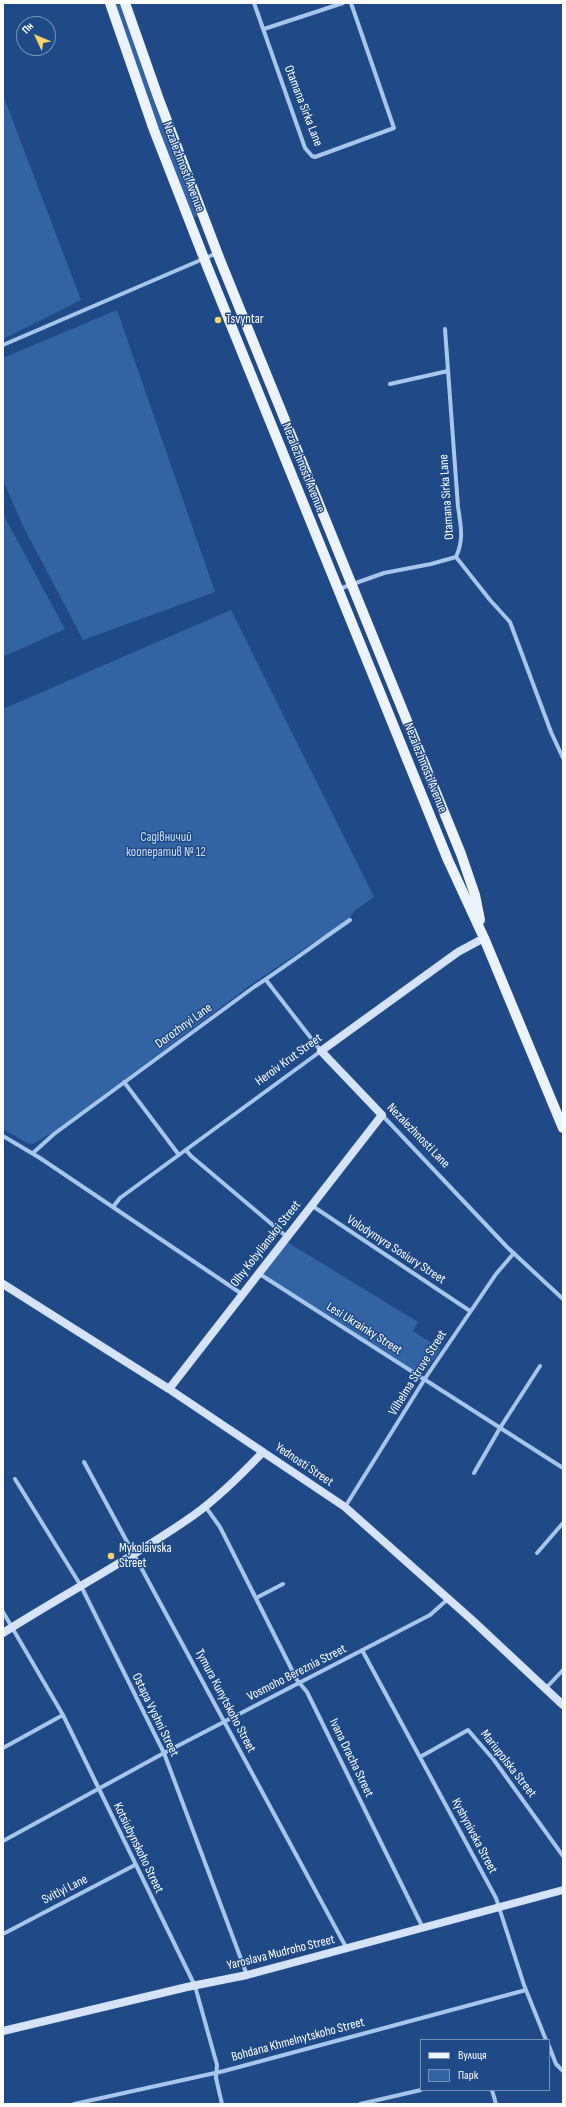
<!DOCTYPE html>
<meta charset="utf-8">
<style>
body{margin:0}
#map{position:relative;width:566px;height:2107px;overflow:hidden;background:#1f4a87;font-family:"Sofia Sans Condensed",sans-serif}
canvas{display:block}
.frame{position:absolute;inset:0;border:4px solid #fff;pointer-events:none}
.legend{position:absolute;left:420px;top:2039px;width:130px;height:52px;box-sizing:border-box;background:#1f4a87;border:1px solid #7992b7;margin:0;padding:5px 7px;list-style:none;font-size:12px;color:#fff}
.legend li{display:flex;align-items:center;gap:8px;height:20px}
.legend b{width:20px;border:1px solid #7992b7}
.north{position:absolute;left:16px;top:16px;width:40px;height:40px;box-sizing:border-box;background:#1f4a87;border:1px solid #7992b7;border-radius:50%;rotate:314deg;font-size:11px;font-weight:700;line-height:16px;text-align:center;color:#fff}
.north::after{content:'';display:block;margin:auto;width:14px;height:18px;background:#f9d368;clip-path:polygon(50% 0,100% 100%,50% 72%,0 100%)}
</style>
<div id="map">
<canvas width="566" height="2107"></canvas>
<div class="frame"></div>
<ul class="legend">
<li><b style="height:5px;background:#edf3fe"></b>Вулиця</li>
<li><b style="height:11px;background:#3263a5"></b>Парк</li>
</ul>
<div class="north">Пн</div>
</div>
<script>
const ctx = document.querySelector('canvas').getContext('2d');
ctx.lineJoin = 'round';
function paint(path, color) {
  ctx.fillStyle = color;
  ctx.fill(path, 'evenodd');
}
function strokePath(path, color, width, dash) {
  ctx.strokeStyle = color;
  ctx.lineWidth = width;
  ctx.lineCap = dash ? 'butt' : 'round';
  ctx.setLineDash(dash || []);
  ctx.stroke(path);
}
function write(font, color, halo, rows, align = 'center') {
  ctx.font = font + ' "Sofia Sans Condensed",sans-serif';
  ctx.lineWidth = 3;
  ctx.setLineDash([]);
  ctx.textBaseline = 'middle';
  ctx.strokeStyle = halo;
  ctx.fillStyle = color;
  for (const [text, x, y, turn = 0] of rows) {
    ctx.save();
    ctx.translate(x, y);
    ctx.rotate((+turn || 0) * Math.PI / 180);
    ctx.textAlign = isNaN(turn) ? turn : align;
    if (halo) ctx.strokeText(text, 0, 0);
    ctx.fillText(text, 0, 0);
    ctx.restore();
  }
}
paint(new Path2D(`
 M115,3H120L153,99L198,214L197,217H194L192,214L159,128Z
 M3,95L81,300L3,339Z
 M117,310L215,592L83,640L22,524L3,480V358Z
 M3,514L65,629L3,657Z
 M231,610L374,897L353,912L350,918L252,984L60,1128L33,1144L27,1143L3,1129V709Z
 M287,1242L418,1322L413,1331L441,1349L428,1367L422,1371L412,1369L265,1276L263,1273Z`), '#3263a5');
strokePath(new Path2D(`
 M254,3L305,148L312,156L315,157L394,128L351,3
 M264,29L343,3
 M445,329L458,507C461,526 464,540 456,557
 M3,345L217,253
 M390,384L448,371
 M456,557L490,600L510,622L551,732L563,758
 M339,589L384,573L431,564L456,557
 M124,1082L179,1155
 M382,1115L507,1247L563,1299
 M3,1136L40,1158L242,1294
 M186,1150L191,1156L287,1237
 M33,1153L54,1134L254,987C286,966 318,942 350,920
 M311,1205L470,1311
 M113,1207L120,1198L321,1051L266,980
 M258,1273L563,1468
 M84,1462L347,1949
 M474,1473L500,1428L540,1366
 M15,1479L81,1586L164,1753L247,1975
 M205,1506L220,1527L297,1680L307,1692L423,1928
 M345,1507L426,1377L496,1274L514,1253
 M537,1553L563,1523
 M256,1598L283,1584
 M3,1612L63,1715L195,1986L217,2065L216,2078L222,2104
 M362,1650L496,1898L524,1985L546,2040
 M546,1688L563,1670
 M3,1748L63,1715
 M420,1757L468,1730L494,1760L563,1856
 M3,1841L164,1753L430,1615L448,1599
 M3,1934L135,1865
 M549,2046L556,2064L563,2071
 M492,2090L496,2104
 M74,2104L224,2071L526,1990
 M360,2104L421,2090`), '#a8c5eb', 4);
strokePath(new Path2D(`
 M3,1284L169,1389L345,1507L471,1619L563,1705
 M169,1389L382,1115L321,1051L458,952L484,938
 M3,1633C66,1593 133,1558 194,1515C219,1497 242,1474 263,1452
 M3,2031L187,1987L247,1975L563,1890`), '#d4e3f8', 8);
strokePath(new Path2D(`
 M110,3L154,130L207,266L448,860L484,938L563,1128
 M125,3L158,97L220,260L461,854L475,895L480,920`), '#edf3fe', 10);
for (const [x, y, r, color] of [
 [218,320,4,"#f9d368"],
 [111,1556,4,"#f9d368"]
]) {
  const dot = new Path2D();
  dot.arc(x, y, r, 0, 2 * Math.PI);
  ctx.fillStyle = color;
  ctx.fill(dot);
  strokePath(dot, '#1f4a87', 1.5);
}
write('13px', '#fff', '#1f4a87', [
 ["Otamana Sirka Lane",303,106,69],
 ["Nezalezhnosti Avenue",183,167,69],
 ["Nezalezhnosti Avenue",303,468,68],
 ["Otamana Sirka Lane",447,497,-94],
 ["Nezalezhnosti Avenue",425,768,68],
 ["Dorozhnyi Lane",184,1026,-36],
 ["Heroiv Krut Street",289,1060,-36],
 ["Nezalezhnosti Lane",418,1136,46],
 ["Olhy Kobylianskoi Street",266,1244,-52],
 ["Volodymyra Sosiury Street",396,1250,33],
 ["Lesi Ukrainky Street",364,1329,32],
 ["Vilhelma Struve Street",418,1373,-58],
 ["Yednosti Street",304,1465,34],
 ["Vosmoho Bereznia Street",297,1673,-27],
 ["Tymura Kunytskoho Street",225,1701,62],
 ["Ostapa Vyshni Street",155,1715,64],
 ["Ivana Dracha Street",351,1758,64],
 ["Mariupolska Street",508,1764,52],
 ["Kyshynivska Street",474,1836,62],
 ["Kotsiubynskoho Street",138,1848,64],
 ["Svitlyi Lane",65,1890,-27],
 ["Yaroslava Mudroho Street",281,1953,-14],
 ["Bohdana Khmelnytskoho Street",298,2040,-15]
]);
write('13px', '#fff', '#1f4a87', [
 ["Tsvyntar",226,320],
 ["Mykolaivska",119,1549],
 ["Street",119,1564]
], 'left');
write('13px', '#cddff8', '#1f4a87', [
 ["Садівничий",166,838],
 ["кооператив № 12",166,853]
]);
</script>
